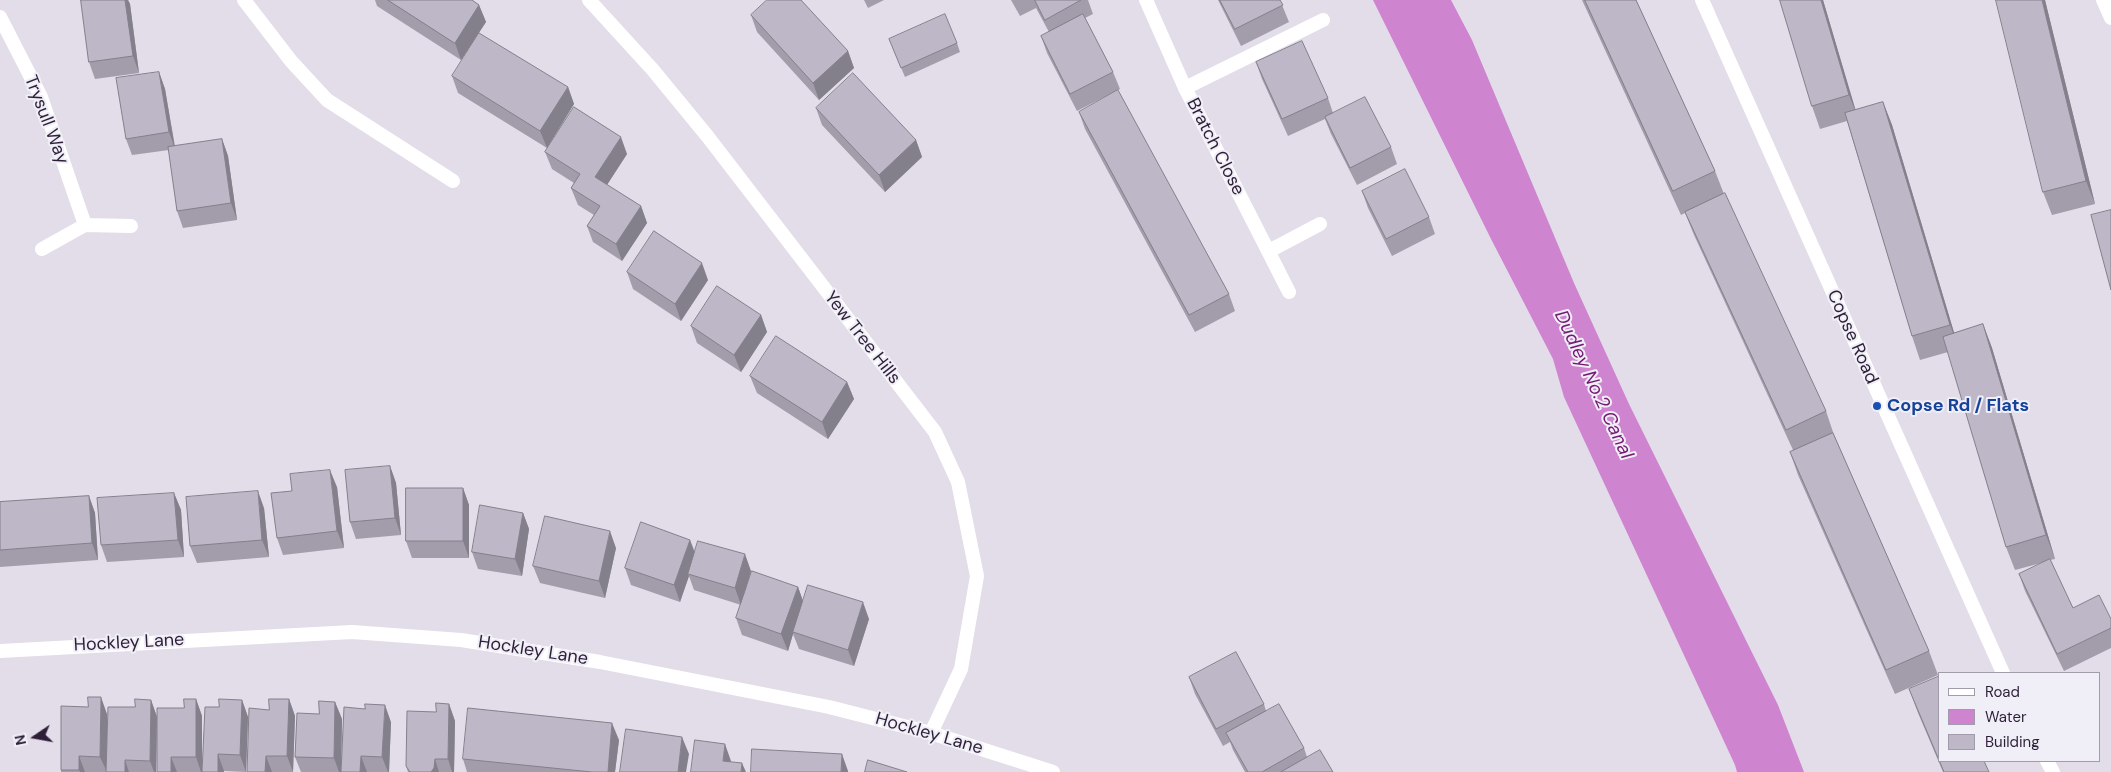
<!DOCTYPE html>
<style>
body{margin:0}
#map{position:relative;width:2111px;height:772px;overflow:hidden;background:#e2dde9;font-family:"DM Sans",sans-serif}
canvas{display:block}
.legend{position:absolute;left:1938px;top:672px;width:162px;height:90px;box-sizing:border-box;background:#f0eef6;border:1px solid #a29baa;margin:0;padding:6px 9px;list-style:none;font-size:15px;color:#2e1f39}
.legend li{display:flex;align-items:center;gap:10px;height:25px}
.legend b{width:25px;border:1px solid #a29baa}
.north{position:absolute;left:10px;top:712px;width:50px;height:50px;-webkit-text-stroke:4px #f0eef6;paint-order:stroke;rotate:258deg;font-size:14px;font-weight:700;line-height:20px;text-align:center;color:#2e1f39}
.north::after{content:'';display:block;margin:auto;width:18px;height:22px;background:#2e1f39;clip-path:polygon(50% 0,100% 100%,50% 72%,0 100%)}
</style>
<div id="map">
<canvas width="2111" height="772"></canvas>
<ul class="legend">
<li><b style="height:6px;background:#fff"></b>Road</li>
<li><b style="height:14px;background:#cf84d0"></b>Water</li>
<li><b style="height:14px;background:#bdb7c7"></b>Building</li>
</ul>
<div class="north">N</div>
</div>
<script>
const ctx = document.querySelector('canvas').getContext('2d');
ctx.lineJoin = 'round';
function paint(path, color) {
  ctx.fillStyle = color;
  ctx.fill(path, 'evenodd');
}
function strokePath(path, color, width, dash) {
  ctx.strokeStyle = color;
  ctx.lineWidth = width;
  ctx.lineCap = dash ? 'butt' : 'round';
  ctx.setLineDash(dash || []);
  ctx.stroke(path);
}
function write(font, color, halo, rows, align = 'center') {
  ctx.font = font + ' "DM Sans",sans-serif';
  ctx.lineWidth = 4;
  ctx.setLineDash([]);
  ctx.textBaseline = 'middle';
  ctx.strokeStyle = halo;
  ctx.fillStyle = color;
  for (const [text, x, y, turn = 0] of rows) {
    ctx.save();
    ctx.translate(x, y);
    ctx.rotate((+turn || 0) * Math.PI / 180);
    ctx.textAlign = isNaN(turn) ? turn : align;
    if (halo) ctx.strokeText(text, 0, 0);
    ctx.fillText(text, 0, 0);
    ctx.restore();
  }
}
paint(new Path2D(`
 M1373,0H1451L1472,40L1574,283L1629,404L1778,705L1804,772H1737L1735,765L1564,397L1553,359L1491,239Z`), '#cf84d0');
strokePath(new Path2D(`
 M244,0L291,61L327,100L453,181
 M1185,88L1323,20`), '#fff', 14);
strokePath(new Path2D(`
 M589,0L653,70L708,137L935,432L958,482L977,576L961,669L931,733
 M1146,0L1185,88L1289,292
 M1702,0L2003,673
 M2103,0L2111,18
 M0,17L41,97L85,225
 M42,249L85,225L131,226
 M1269,251L1320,224
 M0,651L352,632L461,640L600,662L829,707L931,733L1053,772
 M2047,761L2053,772`), '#fff', 14);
paint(new Path2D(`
 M81,0H128L130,4L139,73L95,79L89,62Z
 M375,0H472L479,5L486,22L461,60L377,6Z
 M864,0H884L868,8Z
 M1011,0H1088L1093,14L1085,18L1113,72L1120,89L1077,111L1047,53L1041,36L1049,32L1036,8L1020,16Z
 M1218,0H1280L1289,22L1241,46Z
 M1582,0H1636L1715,171L1724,194L1826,411L1834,435L1929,651L1938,675L1895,694L1798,475L1790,452L1793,450L1694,235L1685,213L1681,215Z
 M1780,0H1823L1855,110L1883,102L1892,125L1954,333L1983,324L1992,348L2055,559L2050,560L2073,608L2111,619V648L2064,671L2025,591L2019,574L2045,562L2015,570L2006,547L1948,352L1920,360L1912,336L1847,121L1820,129L1812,106Z
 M2045,0L2095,204L2052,215L2043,192Z
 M751,15L848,51L854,68L819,100L757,32Z
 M889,39L957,43L960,52L905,77Z
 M1256,62L1328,98L1333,113L1391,147L1397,164L1357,185L1331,134L1325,119L1288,136L1262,79Z
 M159,72L165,89L175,146L222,139L228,156L237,220L183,228L177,211L169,150L132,155L126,139Z
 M452,76L568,87L574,104L547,148L458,93Z
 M816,108L916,140L922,157L885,192L822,125Z
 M1079,112L1229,294L1235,311L1195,332L1085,129Z
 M545,152L627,154L607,185L641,206L647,223L622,261L593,242L587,226L594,215L578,205L571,188L574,183L552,169Z
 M1362,191L1429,217L1435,234L1392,256L1368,208Z
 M627,272L708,280L681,321L633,289Z
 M761,315L767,332L741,372L697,343L691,326Z
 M750,376L847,382L854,399L828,439L757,393Z
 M390,466L396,483L401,535L356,539L350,522Z
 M337,487L344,548L283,555L277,538Z
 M463,488L469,505V558H412L406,541Z
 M174,493L181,510L184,557L107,562L101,545Z
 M89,496L95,513L98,560L0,567V502Z
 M264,508L269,557L197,563L190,546Z
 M523,513L529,529L522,576L478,569L472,552Z
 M690,540L695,552L751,571L747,585L798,587L803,601L869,619L854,666L799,649L793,634L788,651L742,635L736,618L741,605L694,590L689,576L680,602L631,585L625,568Z
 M616,548L605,598L540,583L533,566Z
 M1189,677L1264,704L1266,711L1304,748L1307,757L1333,772H1245L1233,750L1230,742L1223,746L1195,694Z
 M1909,689L1989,772H1943L1918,713Z
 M196,699L202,716V772H157L184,708Z
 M289,699L295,716L293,772H247L269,710Z
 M151,700L157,717L156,772H61V770L107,714V760L135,707Z
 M242,700L248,717L246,772L224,771L202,772L219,707Z
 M335,702L342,719L341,772H301L295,757Z
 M449,704L455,721L454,772H408L406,766L436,712Z
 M391,722L389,772H341Z
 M619,740L615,772H467L463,759Z`), '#a39dab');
paint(new Path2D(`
 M125,0H128L130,4L139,73L133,56Z
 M1821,0H1823L1858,118L1849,95Z
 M2042,0H2045L2095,204L2086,181Z
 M479,5L486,22L461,60L455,43Z
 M848,51L854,68L819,100L813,83Z
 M159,72L165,89L175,149L169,132Z
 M568,87L574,104L547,148L540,131Z
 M1883,102L1892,125L1959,349L1950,325Z
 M621,137L627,154L601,194L595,177Z
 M222,139L228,156L237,220L231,203Z
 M916,140L922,157L885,192L879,175Z
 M641,206L647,223L622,261L616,244Z
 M702,263L708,280L681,321L675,304Z
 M761,315L767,332L741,372L734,355Z
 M1983,324L1992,348L2055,559L2046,535Z
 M847,382L854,399L828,439L822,422Z
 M390,466L396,483L401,535L395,518Z
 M330,470L337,487L344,548L337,531Z
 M463,488L469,505V558L463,541Z
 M258,491L264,508L269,557L262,540Z
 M174,493L181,510L184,557L178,540Z
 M89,496L95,513L98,560L92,543Z
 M523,513L529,529L522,576L515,559Z
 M610,531L616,548L605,598L599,581Z
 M690,540L696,557L688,574L689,576L680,602L674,585Z
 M745,554L751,571L741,605L735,588Z
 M798,587L804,604L793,632V634L788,651L781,634Z
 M863,602L869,619L854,666L848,650Z
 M101,697L107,714V772L100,757Z
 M196,699L202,716V772H201L196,757Z
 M289,699L295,716L293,772L287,756Z
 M151,700L157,717L156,772H154L150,761Z
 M242,700L248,717L246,772L240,755Z
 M335,702L342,719L341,772H339L334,758Z
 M449,704L455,721L454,772H452L448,759Z
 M385,705L391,722L389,772H388L382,757Z
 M612,723L619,740L615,772H608Z
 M682,737L689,754L686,772H678Z
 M725,744L731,761L730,772L723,761Z
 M218,754L224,771V772H218Z
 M842,754L848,771V772H841Z
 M79,756L85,772H80L79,770Z
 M266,756L272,772H265Z
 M361,756L367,772H360Z
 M171,757L177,772H171Z
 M435,759L439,772H431Z
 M125,760L129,772H125Z
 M742,763L746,772H741Z`), '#84808b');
const building = new Path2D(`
 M81,0H125L133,56L89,62Z
 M388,0H472L479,5L455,43Z
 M767,0H801L848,51L813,83L751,15Z
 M1035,0H1081L1045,20Z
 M1220,0H1280L1283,5L1235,29Z
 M1585,0H1636L1715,171L1673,191Z
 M1780,0H1821L1849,95L1812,106Z
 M1996,0H2042L2086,181L2043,192Z
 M945,14L957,43L901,68L889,39Z
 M1083,14L1113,72L1070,94L1041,36Z
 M479,33L568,87L540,131L452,76Z
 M1302,41L1328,98L1282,119L1256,62Z
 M159,72L169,132L126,139L116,78Z
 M853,73L916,140L879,175L816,108Z
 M1118,90L1229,294L1189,315L1079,112Z
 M1365,97L1391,147L1350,168L1325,117Z
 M1883,102L1950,325L1912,336L1845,113Z
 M574,107L621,137L595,177L641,206L616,244L587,226L600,206L571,188L580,174L545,152Z
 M222,139L231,203L177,211L168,147Z
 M1405,169L1429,217L1386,239L1362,191Z
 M1725,193L1826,411L1786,430L1685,212Z
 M2111,210V290L2091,215Z
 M654,231L702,263L675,304L627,272Z
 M717,286L761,315L734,355L691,326Z
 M1983,324L2046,535L2006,547L1943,337Z
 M776,336L847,382L822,422L750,376Z
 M1833,433L1929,651L1886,670L1790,452Z
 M390,466L395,518L350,522L345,470Z
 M330,470L337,531L277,538L271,493L292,491L290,474Z
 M406,488H463V541H406Z
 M258,491L262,540L190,546L186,497Z
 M174,493L178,540L101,545L97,498Z
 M89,496L92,543L0,550V502Z
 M480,505L523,513L515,559L472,552Z
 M545,516L610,531L599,581L533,566Z
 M641,522L690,540L674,585L625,568Z
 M698,541L745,554L735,588L688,574Z
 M2050,559L2073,608L2099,595L2111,619V628L2057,654L2019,574Z
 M752,571L798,587L781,634L736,618Z
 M808,585L863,602L848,650L793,632Z
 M1236,652L1264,704L1216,729L1189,677Z
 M1940,676V761H1984L1989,772H1944L1909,689Z
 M88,697H101L100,757L79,756V770H61V706L88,707Z
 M135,699L151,700L150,761L125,760V772H106L108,707H135Z
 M184,699H196V757H171V772H157V708H184Z
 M219,699L242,700L240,755L218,754V772H202L205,707H219Z
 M269,699H289L287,756H266L265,772H247L249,708L269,710Z
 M319,701L335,702L334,758L295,757L297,713L319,714Z
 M436,703L449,704L448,759H435L434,768L431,772H410L406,766L407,711L436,712Z
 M365,704L385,705L382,757L361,756L360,772H341L344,707L365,709Z
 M1279,704L1304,748L1262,772H1248L1226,733Z
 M468,708L612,723L608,772H592L463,759Z
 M626,729L682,737L678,772H620Z
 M695,740L725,744L723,761L742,763L741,772H691Z
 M752,749L842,754L841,772H751Z
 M1320,750L1333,772H1281Z
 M868,760L907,772H865Z`);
paint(building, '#bdb7c7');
strokePath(building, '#84808b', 1);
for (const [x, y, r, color] of [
 [1877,406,5,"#1a4fb4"]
]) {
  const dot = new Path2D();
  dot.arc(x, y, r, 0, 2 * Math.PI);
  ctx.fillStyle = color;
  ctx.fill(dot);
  strokePath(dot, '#f0eef6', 2);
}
write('18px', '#2e1f39', '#f0eef6', [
 ["Trysull Way",46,120,69],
 ["Bratch Close",1215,147,63],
 ["Copse Road",1852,337,66],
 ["Yew Tree Hills",862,338,52],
 ["Hockley Lane",129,643,-3],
 ["Hockley Lane",533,651,9],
 ["Hockley Lane",929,734,16]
]);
write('bold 18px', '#164399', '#f0eef6', [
 ["Copse Rd / Flats",1887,406]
], 'left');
write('italic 19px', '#741a73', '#f0eef6', [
 ["Dudley No.2 Canal",1593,385,65]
]);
</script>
